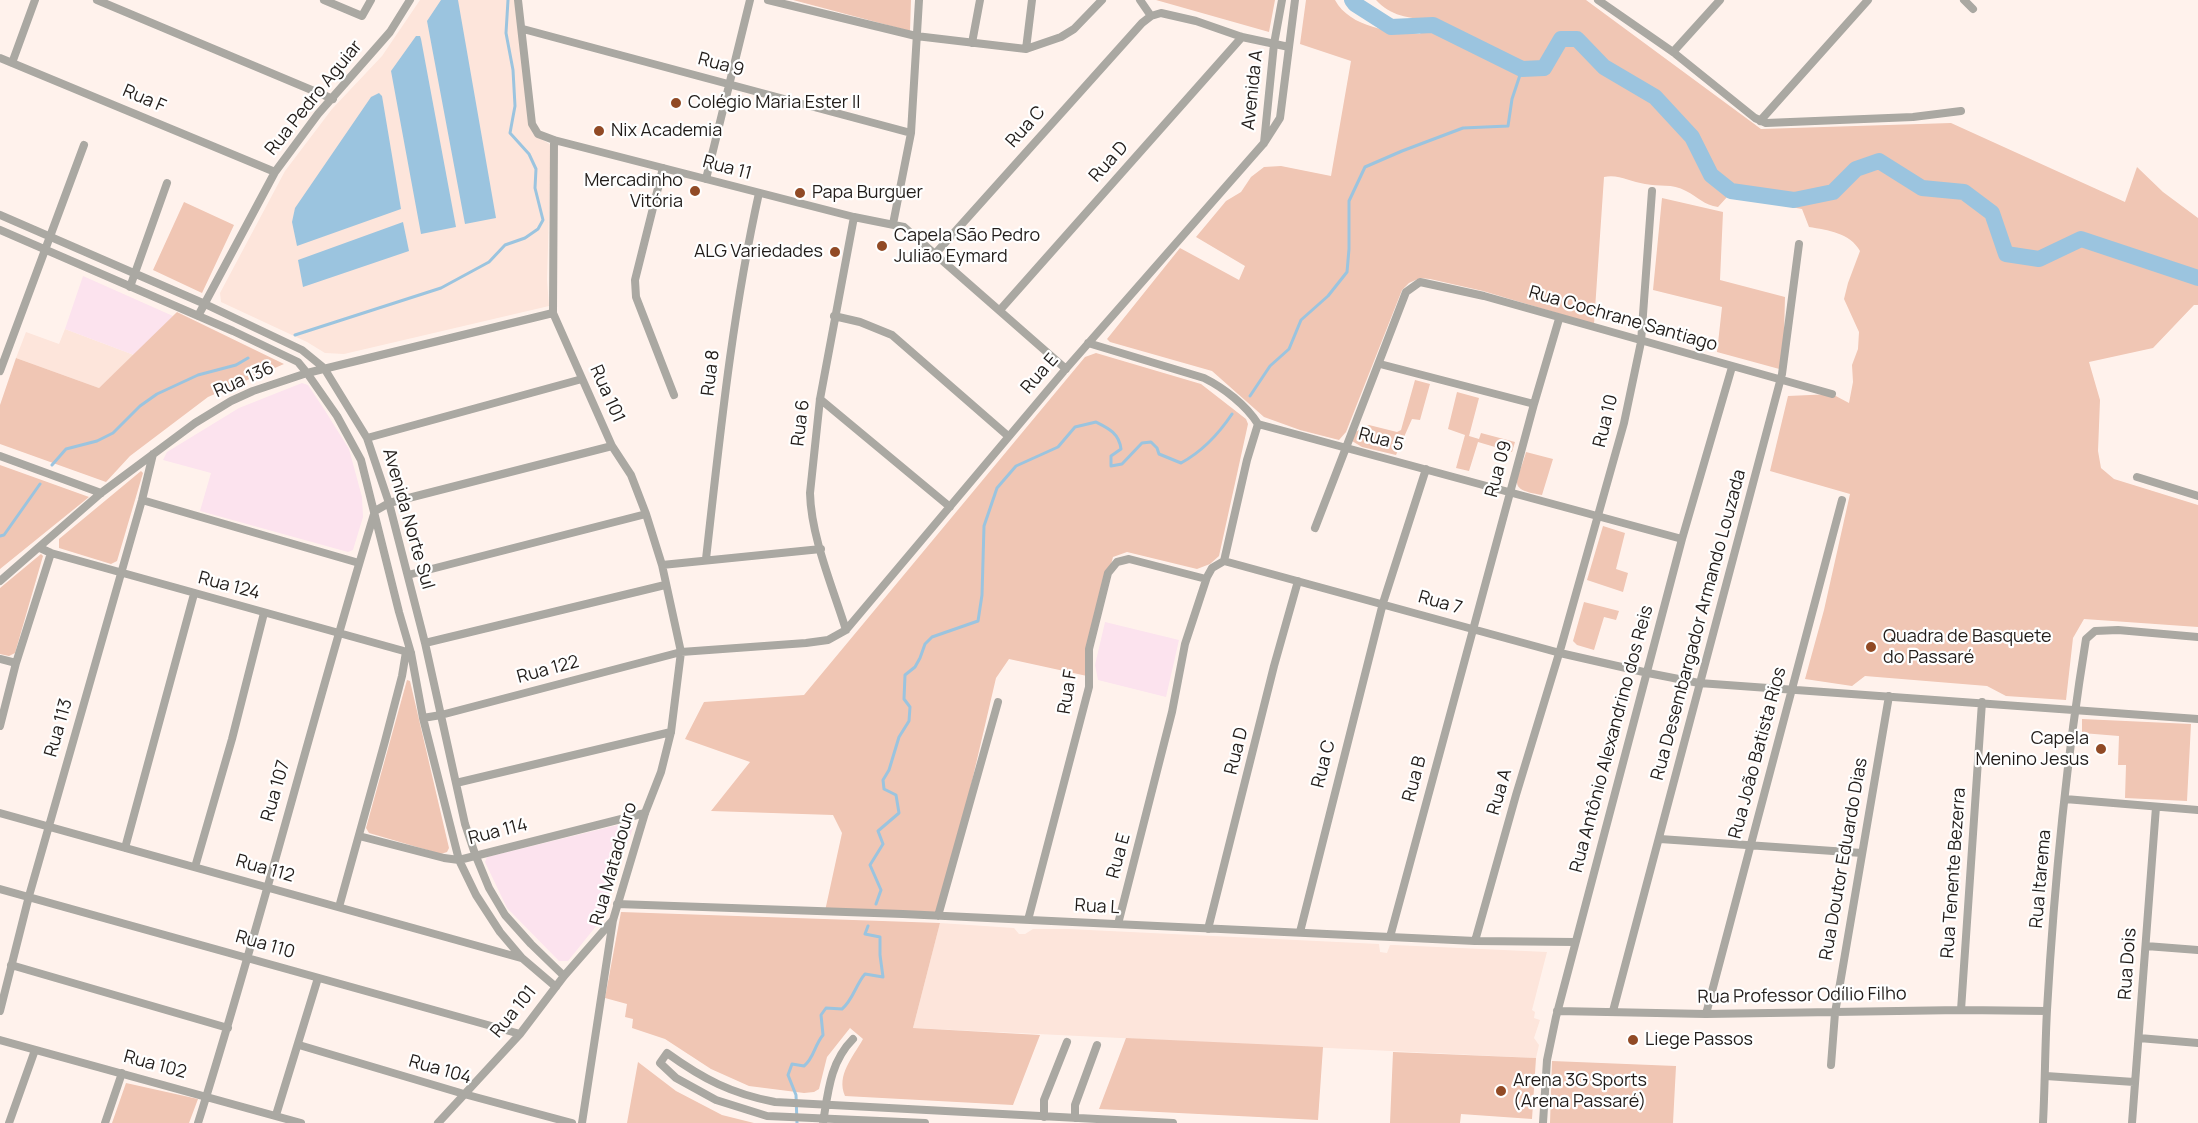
<!DOCTYPE html>
<meta charset="utf-8">
<style>
body{margin:0}
canvas{display:block;background:#fff2ec}
</style>
<canvas width="2198" height="1123"></canvas>
<script>
const ctx = document.querySelector('canvas').getContext('2d');
ctx.lineJoin = 'round';
function paint(path, color) {
  ctx.fillStyle = color;
  ctx.fill(path, 'evenodd');
}
function strokePath(path, color, width, dash) {
  ctx.strokeStyle = color;
  ctx.lineWidth = width;
  ctx.lineCap = dash ? 'butt' : 'round';
  ctx.setLineDash(dash || []);
  ctx.stroke(path);
}
function write(font, color, halo, rows, align = 'center') {
  ctx.font = font + ' Manrope,sans-serif';
  ctx.lineWidth = 4.5;
  ctx.setLineDash([]);
  ctx.textBaseline = 'middle';
  ctx.strokeStyle = halo;
  ctx.fillStyle = color;
  for (const [text, x, y, turn = 0] of rows) {
    ctx.save();
    ctx.translate(x, y);
    ctx.rotate((+turn || 0) * Math.PI / 180);
    ctx.textAlign = isNaN(turn) ? turn : align;
    if (halo) ctx.strokeText(text, 0, 0);
    ctx.fillText(text, 0, 0);
    ctx.restore();
  }
}
paint(new Path2D(`
 M420,0H515L530,127L533,134L551,145L547,280L549,306L344,354L325,353L307,342L221,302L220,293L285,171L332,109L382,56Z
 M65,329L134,355L99,388L16,358L26,332L59,344Z
 M940,923L1014,928L1019,934H1025L1033,929H1068L1379,944L1380,952L1387,953L1390,945H1394L1547,952L1532,1010L1535,1012L1534,1018L1540,1020L1534,1038L1539,1045L1536,1058L913,1028Z`), '#fde5db');
paint(new Path2D(`
 M83,276L173,316L134,355L65,329Z
 M302,383L308,385L324,409L349,449L362,497L363,517L353,550L348,552L200,511L211,473L163,460L167,452L239,408Z
 M1105,622L1179,640L1166,697L1098,680L1095,665Z
 M630,822L633,828L597,925L568,961H559L507,908L485,862L487,857Z`), '#fce3ee');
paint(new Path2D(`
 M793,0H911L910,31Z
 M1156,0H1275L1269,32Z
 M1306,0H1335C1350,28 1392,32 1420,34L1430,20C1409,18 1390,16 1376,0H1586L1761,129L1951,123L2125,202L2137,167L2163,192L2198,218V305H2194L2153,348L2089,362L2100,400L2098,451L2101,468L2114,479L2198,505V627L2084,619L2073,638L2066,700L2006,696L1987,686L1865,676L1852,686L1805,679L1824,610L1850,494L1770,471L1788,396L1832,394L1849,403L1853,382L1852,365L1858,349L1859,332L1844,299L1848,283L1860,251C1850,233 1828,230 1809,227L1802,209L1728,196L1718,207C1704,205 1698,197 1686,191C1672,183 1659,187 1645,184C1630,182 1619,174 1604,177L1594,324L1483,291L1430,279L1420,278L1409,283L1402,290L1346,432L1339,440L1300,430L1264,417L1212,371L1110,342L1107,339L1180,248L1239,280L1245,266L1196,237L1226,201L1241,192L1251,177L1264,167L1281,166L1331,176L1351,61L1300,44Z
 M1662,198L1723,212L1720,280L1785,297L1783,370L1717,352L1722,307L1653,290Z
 M184,202L234,225L202,293L153,270Z
 M177,312L284,364L208,397L130,456L106,482L0,444V405L16,358L99,388Z
 M1096,353L1201,384L1246,419L1248,424L1219,556L1210,564L1197,569L1127,552L1113,557L1088,651L1087,676L1009,659L996,678L941,914L825,911L842,833L833,815L711,811L750,762L685,739L704,702L804,695L1085,357Z
 M1415,380L1430,384L1420,420L1412,419L1396,455L1362,447L1352,441L1355,432L1369,425L1397,432L1401,430Z
 M1457,392L1479,398L1469,436L1479,439L1481,433L1515,442L1512,452L1478,442L1469,471L1456,468L1465,435L1448,429Z
 M1526,452L1553,459L1542,495C1505,489 1518,482 1526,452Z
 M0,465L89,497L0,569Z
 M141,471L143,473L117,561L111,564L59,548V539Z
 M1603,526L1625,533L1616,569L1628,573L1623,592L1587,580Z
 M41,554L43,556L15,653L9,656L0,654V588Z
 M1584,602L1619,611L1616,620L1604,617L1594,650L1577,645L1573,641Z
 M407,680L410,681L449,848L447,852L441,854L369,833L366,828Z
 M2082,719L2191,724L2187,801L2125,798L2126,765H2118L2119,736L2082,733Z
 M621,912L940,923L913,1028L1040,1035L1013,1105L845,1096C836,1075 853,1057 863,1039L850,1028L827,1057L819,1089L814,1092L804,1093L749,1086L711,1069L665,1039L632,1028L633,1019L625,1017L627,1004L605,998Z
 M1126,1038L1323,1047L1318,1120L1099,1109Z
 M1393,1052L1536,1058L1532,1119L1461,1114L1460,1123H1390Z
 M1552,1061L1676,1066L1673,1123H1550Z
 M638,1062L676,1091L722,1115L754,1123H627Z
 M126,1083L198,1099L189,1123H112Z`), '#f0c6b4');
paint(new Path2D(`
 M441,0H458L496,218L465,224L427,21Z
 M416,36H420L421,39L456,227L421,234L391,71Z
 M379,93L382,96L401,209L297,246L292,222L295,208L371,97Z
 M403,222L409,251L303,287L298,260Z`), '#9bc4df');
strokePath(new Path2D(`
 M295,335L441,288L489,262L505,245L525,238L538,229L543,220L535,188L536,169L529,154L510,133L515,106L513,70L506,33L508,0
 M1250,396L1270,366L1289,349L1301,320L1328,296L1347,272L1349,249V201L1365,167L1402,151L1463,128L1508,126L1512,99L1522,69
 M52,465L66,449L97,441L113,433L140,406L157,394L198,375L236,365L248,358
 M0,536L4,535L40,484
 M876,904L881,890L870,865L883,844L878,831L899,813L896,795L884,789L883,780L889,770L899,737L909,721L910,707L904,699L905,675L915,667L920,658L925,644L932,637L978,621L982,595L984,526L997,488L1016,466L1058,447L1075,427L1096,422C1108,428 1119,433 1121,449L1111,456V466L1122,464L1142,443L1151,442L1157,448L1159,454L1181,463C1203,451 1218,435 1232,414
 M797,1123L796,1095L788,1075L792,1064L804,1066C814,1058 814,1046 823,1035L821,1015L826,1008L842,1009C853,1000 856,984 865,974L883,977L880,955V937L865,934L868,926`), '#9bc4df', 3);
strokePath(new Path2D(`
 M1352,0L1355,4L1391,27L1433,25L1522,69L1544,68L1561,39H1577L1604,67L1655,97L1692,137L1711,175L1731,191L1794,200L1833,192L1856,169L1879,161L1922,188L1964,192L1992,213L2006,254L2039,259L2081,239L2198,278`), '#9bc4df', 16);
strokePath(new Path2D(`
 M97,0L333,99
 M324,0L362,16L371,0
 M518,0L532,124L538,134L554,140L854,217L904,227L1066,369
 M768,0L916,36L1026,49L1061,37L1074,29L1102,0
 M1140,0L1151,16
 M1598,0L1673,52L1755,118L1766,123L1913,117L1961,111
 M1964,0L1973,9
 M523,29L911,133
 M972,43L980,0
 M1026,49L1032,0
 M1673,52L1720,0
 M0,58L275,172
 M12,63L35,0
 M1760,121L1868,0
 M554,140L553,313L612,446L631,475L646,514L662,565L681,652L671,732L661,772L645,813L613,920L582,1123
 M1264,143L1274,44L1282,0
 M663,168L635,280L636,297L674,395
 M706,179L750,0
 M0,215L205,304L302,350L324,368L367,438L389,503L425,643L465,824L475,854L489,888L505,915L531,944L564,976
 M893,224L911,133L919,0
 M0,230L233,331L298,362L307,373L337,416L361,460L399,612L411,653L423,718L459,860L476,895L500,932L522,958L556,987
 M935,254L1142,23L1151,16L1161,13L1196,21L1242,37L1289,47
 M130,287L167,183
 M1000,310L1242,37
 M198,316L275,172L318,114L390,32L410,0
 M834,316L860,322L892,335L1008,436
 M1088,343L1204,378C1224,388 1246,405 1258,424L1682,539
 M1380,364L1534,404
 M0,371L84,145
 M820,399L950,507
 M367,438L582,379
 M0,456L101,493
 M2137,477L2198,496
 M142,500L359,563
 M1315,528L1406,292L1420,282L1484,296L1832,394
 M40,548L51,553L411,653
 M706,559C720,435 732,315 759,193
 M1224,561L1560,653L1648,673L1699,683L2198,719
 M1224,561L1247,460L1258,424
 M662,565L821,549
 M408,575L646,514
 M0,581L101,493L195,423L231,401L253,391L307,373L553,313
 M846,630C833,588 811,537 810,493L820,399L854,217
 M425,643L665,585
 M0,659L16,663
 M423,718L441,715L681,652L806,643L828,640L846,630L1064,371L1264,143L1280,118L1295,0
 M0,726L16,663L51,553
 M456,783L671,732
 M2065,799L2198,810
 M0,813L521,958
 M359,836L444,858L459,860L645,813
 M1660,839L1862,853
 M125,848L194,594
 M195,867L232,739L264,613
 M0,889L520,1034
 M617,904L903,914L1475,941L1575,942
 M339,907L385,741L402,676L406,652
 M938,916L998,702
 M1028,920L1089,687V649L1108,573L1117,562L1129,559L1206,579
 M1118,924L1172,712L1185,644L1207,577L1212,568L1224,561
 M1208,929L1274,666L1298,581
 M1300,932L1383,603L1426,469
 M1390,937L1534,404L1559,319
 M1475,941L1516,795L1561,647L1624,423L1641,342L1652,191
 M2146,946L2198,950
 M11,965L228,1028
 M1961,1010L1982,702
 M0,1011L29,896L142,500L153,454
 M1557,1011L1706,1014L1961,1010L2047,1011
 M1613,1011L1782,374L1799,244
 M1706,1014L1842,500
 M2139,1038L2198,1043
 M0,1040L301,1123
 M299,1045L464,1094L572,1123
 M1831,1065L1835,1013L1889,696
 M2046,1076L2134,1082
 M276,1115L318,978
 M1044,1117V1100L1067,1042
 M1075,1118V1105L1097,1045
 M9,1123L35,1050
 M105,1123L122,1073
 M198,1123C262,920 313,714 375,511L389,503L612,446
 M438,1123L520,1034L564,976L613,920
 M823,1123C828,1092 830,1062 853,1039
 M925,1123L767,1116L716,1100L676,1078L660,1063L667,1053C703,1079 732,1094 775,1102L1173,1123
 M1543,1123L1547,1060L1556,1017L1682,539L1732,367
 M2043,1123C2045,1085 2045,1047 2047,1010C2054,886 2066,762 2086,639L2095,631L2118,630L2198,637
 M2132,1123L2156,807`), '#aaa8a2', 8);
for (const [x, y, r, color] of [
 [676,103,6,"#914a25"],
 [599,131,6,"#914a25"],
 [695,191,6,"#914a25"],
 [800,193,6,"#914a25"],
 [882,246,6,"#914a25"],
 [835,252,6,"#914a25"],
 [1871,647,6,"#914a25"],
 [2101,749,6,"#914a25"],
 [1633,1040,6,"#914a25"],
 [1501,1091,6,"#914a25"]
]) {
  const dot = new Path2D();
  dot.arc(x, y, r, 0, 2 * Math.PI);
  ctx.fillStyle = color;
  ctx.fill(dot);
  strokePath(dot, '#fff', 2);
}
write('18px', '#221d1a', '#fff', [
 ["Rua 9",721,65,15],
 ["Avenida A",1253,90,-84],
 ["Rua Pedro Aguiar",314,98,-51],
 ["Rua F",144,99,23],
 ["Rua C",1026,127,-48],
 ["Rua D",1109,162,-48],
 ["Rua 11",727,168,15],
 ["Rua Cochrane Santiago",1623,319,16],
 ["Rua 8",711,373,-83],
 ["Rua E",1040,374,-49],
 ["Rua 136",244,380,-24],
 ["Rua 101",607,394,66],
 ["Rua 10",1606,421,-76],
 ["Rua 6",801,423,-83],
 ["Rua 5",1381,440,15],
 ["Rua 09",1499,469,-75],
 ["Avenida Norte Sul",408,519,74],
 ["Rua 124",229,586,15],
 ["Rua 7",1440,603,16],
 ["Rua Desembargador Armando Louzada",1699,625,-75],
 ["Rua 122",548,670,-15],
 ["Rua F",1068,692,-81],
 ["Rua 113",59,728,-74],
 ["Rua Antônio Alexandrino dos Reis",1612,739,-75],
 ["Rua D",1237,751,-76],
 ["Rua João Batista Rios",1758,753,-75],
 ["Rua C",1324,764,-76],
 ["Rua B",1415,779,-75],
 ["Rua 107",276,791,-74],
 ["Rua A",1500,792,-74],
 ["Rua 114",498,832,-14],
 ["Rua E",1119,856,-75],
 ["Rua Doutor Eduardo Dias",1844,859,-80],
 ["Rua Matadouro",614,864,-74],
 ["Rua 112",265,869,16],
 ["Rua Tenente Bezerra",1954,873,-86],
 ["Rua Itarema",2041,879,-85],
 ["Rua L",1097,907,3],
 ["Rua 110",265,945,16],
 ["Rua Dois",2128,964,-86],
 ["Rua Professor Odílio Filho",1802,996,-1],
 ["Rua 101",514,1012,-51],
 ["Rua 102",155,1065,15],
 ["Rua 104",440,1070,16]
]);
write('18px', '#221d1a', '#fff', [
 ["Colégio Maria Ester II",688,103],
 ["Nix Academia",611,131],
 ["Mercadinho",683,181,"right"],
 ["Vitória",683,202,"right"],
 ["Papa Burguer",812,193],
 ["Capela São Pedro",894,236],
 ["Julião Eymard",894,257],
 ["ALG Variedades",823,252,"right"],
 ["Quadra de Basquete",1883,637],
 ["do Passaré",1883,658],
 ["Capela",2089,739,"right"],
 ["Menino Jesus",2089,760,"right"],
 ["Liege Passos",1645,1040],
 ["Arena 3G Sports",1513,1081],
 ["(Arena Passaré)",1513,1102]
], 'left');
</script>
